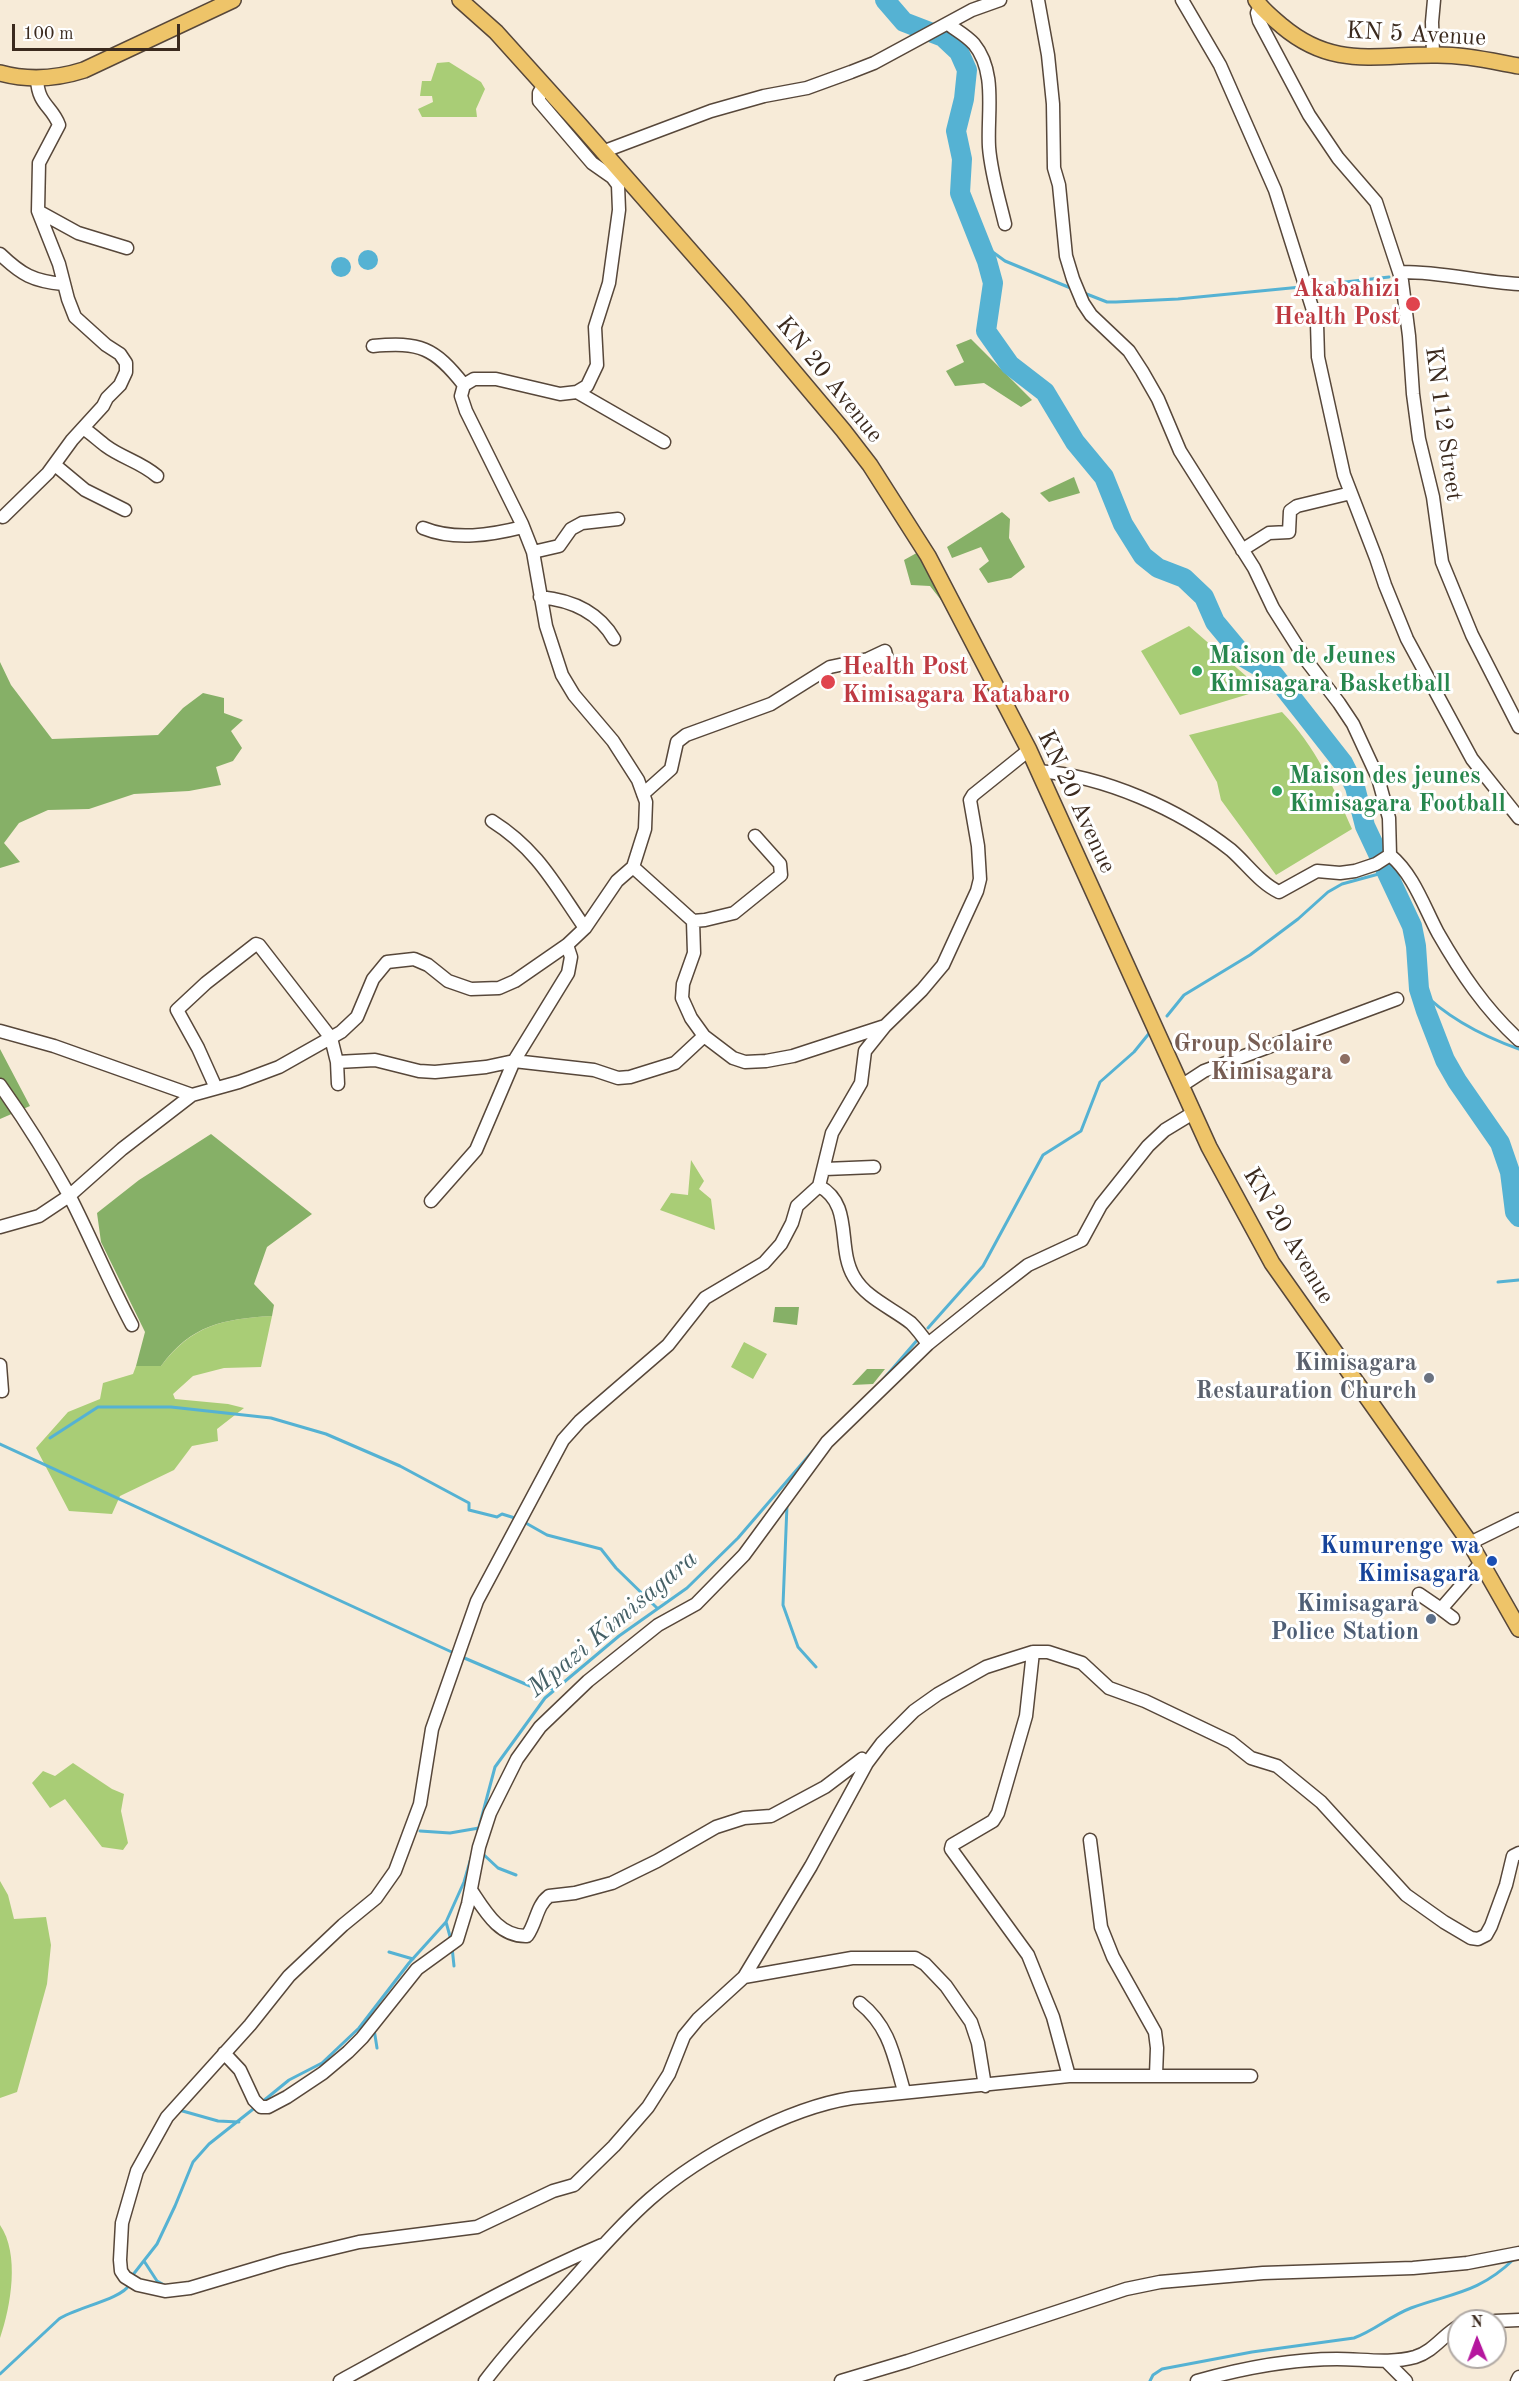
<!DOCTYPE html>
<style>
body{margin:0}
#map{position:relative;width:1519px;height:2381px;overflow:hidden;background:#f7ebd8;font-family:"Old Standard TT",serif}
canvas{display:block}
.north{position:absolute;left:1447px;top:2309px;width:60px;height:60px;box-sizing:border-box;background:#fff;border:2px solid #b1aaa5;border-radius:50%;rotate:359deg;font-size:16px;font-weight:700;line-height:24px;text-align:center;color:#3b2a1e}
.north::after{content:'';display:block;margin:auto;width:21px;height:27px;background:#b5179e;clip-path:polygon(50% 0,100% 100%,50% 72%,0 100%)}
.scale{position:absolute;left:12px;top:24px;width:168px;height:27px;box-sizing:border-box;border:3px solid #3b2a1e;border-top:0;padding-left:8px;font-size:18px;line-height:21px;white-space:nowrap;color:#3b2a1e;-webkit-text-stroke:4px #fff;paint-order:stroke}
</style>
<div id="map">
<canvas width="1519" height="2381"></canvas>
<div class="north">N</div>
<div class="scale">100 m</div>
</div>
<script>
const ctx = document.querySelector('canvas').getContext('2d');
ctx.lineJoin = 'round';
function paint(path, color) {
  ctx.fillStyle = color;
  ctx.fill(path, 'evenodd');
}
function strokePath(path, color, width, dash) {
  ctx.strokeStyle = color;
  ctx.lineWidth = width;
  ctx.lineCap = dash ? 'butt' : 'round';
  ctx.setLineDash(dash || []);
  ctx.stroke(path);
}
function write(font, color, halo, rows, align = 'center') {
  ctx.font = font + ' "Old Standard TT",serif';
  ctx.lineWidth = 6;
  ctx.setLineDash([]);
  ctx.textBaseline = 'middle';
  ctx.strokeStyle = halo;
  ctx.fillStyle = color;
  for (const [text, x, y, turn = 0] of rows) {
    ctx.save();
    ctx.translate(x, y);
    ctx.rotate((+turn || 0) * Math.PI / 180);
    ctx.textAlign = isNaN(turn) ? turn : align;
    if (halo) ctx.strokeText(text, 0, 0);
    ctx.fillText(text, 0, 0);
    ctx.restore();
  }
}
paint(new Path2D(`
 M449,62L481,82L485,89L476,109L477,117H422L418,109L433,102L432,96H420L422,81H431L437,63Z
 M1189,626L1262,690L1180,715L1141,651Z
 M1282,712C1315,746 1333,786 1352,829L1276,875L1221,800L1217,782L1189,735Z
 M691,1160L704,1181L699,1189L711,1199L715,1230L660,1210L671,1193L688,1195Z
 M272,1316L261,1367L224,1368L193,1376L173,1394L175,1399L228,1404L244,1408L217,1429L218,1441L192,1446L174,1470L120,1496L112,1514L69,1511L36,1448L68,1412L100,1399L103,1383L133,1374L136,1366H161C192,1325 223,1319 272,1316Z
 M744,1342L767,1354L753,1379L731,1367Z
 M73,1763L112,1789L124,1794L121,1811L128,1843L123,1850L102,1847L65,1799L50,1808L32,1783L43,1771L55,1776Z
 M0,1881L8,1895L14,1919L46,1917L51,1945L47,1984L17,2092L0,2098Z
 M0,2225C20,2254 11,2306 0,2338Z`), '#a9cd76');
paint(new Path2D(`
 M971,339L1032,400L1021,407L984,383L955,386L946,371L964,362L956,345Z
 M1074,477L1080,493L1049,502L1040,493Z
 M1002,512L1010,519L1009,538L1025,567L1011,578L988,583L979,569L989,561L981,547L952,558L947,547Z
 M922,550L946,595L941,600L930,586L911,585L904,560Z
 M0,662L11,685L52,739L158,735L183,708L203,693L224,698V713L243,720L231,731L242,748L233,761L216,767L221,785L189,791L134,794L89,809L48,810L19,823L4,843L20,862L0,868Z
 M0,1049L30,1106L0,1119Z
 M211,1134L312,1214L267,1247L254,1284L274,1305L272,1316C223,1319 191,1325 161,1366H136L145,1332L101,1242L97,1213L139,1180Z
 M775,1307H799L797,1325L773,1322Z
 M867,1369H885L873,1384L852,1385Z`), '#86b067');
paint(new Path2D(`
 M358 260a10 10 0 1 1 20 0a10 10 0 1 1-20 0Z
 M331 267a10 10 0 1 1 20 0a10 10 0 1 1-20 0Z`), '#55b2d3');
strokePath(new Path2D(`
 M979,242L1005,261L1073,289
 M1310,286L1389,277
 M1084,293L1107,302H1116L1178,299L1301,287
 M1419,989C1447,1018 1482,1036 1519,1049
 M1167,1016L1184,995L1250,955L1298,919L1328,892L1342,884L1386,872
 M1498,1282L1519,1280
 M928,1328L983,1266L1043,1155L1081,1131L1100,1082L1134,1052L1151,1031
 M881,1382L919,1338
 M50,1438L98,1407H171L271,1418L326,1434L400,1466L469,1503V1510L497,1517L502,1514L518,1519
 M0,1444L456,1654
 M787,1505L783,1605L798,1647L816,1667
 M524,1522L547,1535L601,1549L616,1568L657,1608
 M462,1657L530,1686L554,1689
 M420,1831L450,1833L479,1828
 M478,1831L495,1767L545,1698L619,1636L687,1588L738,1538L831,1430
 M483,1854L498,1868L516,1875
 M446,1922L451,1940
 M452,1947L454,1966
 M389,1952L413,1959
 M374,2029L377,2048
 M262,2102L289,2080L322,2063L359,2028L409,1963L446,1922L464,1882L471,1858
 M179,2110L218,2121L239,2122
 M144,2261L157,2281L166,2286
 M132,2276L157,2244L175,2206L193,2162L209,2144L257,2106
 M0,2374L59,2319C75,2308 122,2299 129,2285
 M1150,2381L1153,2375L1162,2369L1252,2352L1354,2338C1374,2331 1390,2316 1411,2308C1452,2293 1479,2293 1514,2259`), '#55b2d3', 3);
strokePath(new Path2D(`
 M885,0L904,22L943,37L959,52L967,70L964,99L956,131L962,159L960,193L987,261L993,283L986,331L1010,365L1045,392L1075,442L1104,477L1123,524L1143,556L1158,568L1184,578L1204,597L1215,622L1245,658L1274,675L1343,763L1355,787L1365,826L1412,926L1416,946L1419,989L1426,1011L1445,1060L1457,1081L1500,1143L1510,1172L1515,1212L1519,1217`), '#55b2d3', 20);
const minor = new Path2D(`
 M1038,0L1048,55L1053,104L1054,168L1059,185L1066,256L1073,279L1083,303L1091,315L1129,351L1142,371L1158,399L1180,451L1254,568L1273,608L1306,660L1339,703L1353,724L1378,778L1389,818L1390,855
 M1182,0L1220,65L1275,190L1317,323L1318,357L1344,475L1376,558L1385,585L1407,639L1472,759L1519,818
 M1260,6L1257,13L1259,21L1309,115L1338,158L1376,202L1402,281L1409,336L1413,394L1419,439L1433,497L1442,562L1472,635L1519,727
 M948,24C956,30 967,36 974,44C997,72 987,113 989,147C991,173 999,199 1005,224
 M1433,54L1432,22L1434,0
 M602,152L711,111L764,96L807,88L851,72L874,63L972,10L1000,0
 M38,211L78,233L127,248
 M0,254C22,275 33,281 63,284
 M1399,272C1439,271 1479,282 1519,284
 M373,346C420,342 434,347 464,385
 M577,392L664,442
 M83,428C92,434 98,440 106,446C122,458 141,462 157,476
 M55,465L85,490L125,510
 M3,517L48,473L72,440L103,406L107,398L120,385L126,372V363L120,354L106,345L75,317L68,299L59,264L38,211L39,163L59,125C52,106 38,105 37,79
 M423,528C455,541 491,535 523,527
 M1242,550L1269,533L1289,532L1290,511L1297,506L1351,493
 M533,552L559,546L571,529L582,523L618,519
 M540,597C571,600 598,611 614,639
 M1038,771C1104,776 1179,809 1231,850C1247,864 1260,883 1279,892L1317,871L1340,873L1355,871L1376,864L1390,855
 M643,794L671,769L677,742L686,735L771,704L830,667L868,659L885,651L889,666
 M492,821C538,850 555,885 585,928
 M1390,855C1414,875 1424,907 1438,933C1461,973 1485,1009 1519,1040
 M633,867L693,921L694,953L683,984L682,998L691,1018L704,1036L733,1058L745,1062L766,1061L793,1056L885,1026L922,990L943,965L977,891L980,879L978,846L970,800L973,795L1029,750
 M693,921L705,920L734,913L781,875L780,864L755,836
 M885,1026L865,1051L861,1083L832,1133L819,1186L797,1206L792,1223L781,1244L764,1263L705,1298L668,1345L580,1421L563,1440L477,1601L432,1729L420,1804L395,1871L376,1898L343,1925L289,1976L250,2025L167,2117L137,2171L122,2223L120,2260L121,2271L125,2277L138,2285L165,2291L190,2288L284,2260L359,2242L477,2227L553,2191L574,2185L614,2146L648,2107L669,2074L684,2036L698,2019L744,1977L811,1866L867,1763L882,1743L914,1711L938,1694L986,1667L1014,1658L1033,1652H1048L1082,1663L1109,1688L1145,1701L1231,1742L1251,1758L1277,1766L1321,1802L1406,1895L1444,1922L1471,1938L1478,1939L1486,1935L1491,1926L1506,1885L1513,1856L1519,1853
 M0,1031L54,1046L192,1095L239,1082L279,1067L341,1032L357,1017L373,979L387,962L414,959L428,965L448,981L471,989L499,988L515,981L567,945L585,928L617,881L633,867L645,829L646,802L638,780L613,741L574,695L562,675L546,626L533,552L522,524L466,411L461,396L464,385L474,379H496L560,394L577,392L587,386L597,365L595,327L609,283L619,210L618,185L612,177L592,163L539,101V93L544,85
 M337,1062L375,1060L419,1071L435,1072L486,1067L514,1061L594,1070L618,1078L630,1077L675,1063L704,1036
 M0,1085C25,1120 48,1157 69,1195C91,1238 109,1282 132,1325
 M1181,1086L1204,1071L1397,999
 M216,1088L198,1048L177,1010L206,983L256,944L259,945L331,1038L337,1062L338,1084
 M825,1169L874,1167
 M819,1186C854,1205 836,1247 854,1277C866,1298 892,1308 911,1323C917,1329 923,1337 928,1344
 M431,1201L476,1150L514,1061L568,973L571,957L567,945
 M0,1227L39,1216L69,1196L122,1149L192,1095
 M0,1365L2,1391
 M1470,1543L1519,1519
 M1419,1594L1441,1609L1481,1563
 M1441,1609L1453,1618
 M1033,1652L1026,1716L998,1813L993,1821L952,1845L951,1849L1028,1955L1053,2017L1069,2076
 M1090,1840L1101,1927L1113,1957L1155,2032L1157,2048L1156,2075
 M471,1890C485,1911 499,1937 527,1936C537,1922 536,1906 549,1896L575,1893L612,1883L657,1861L716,1827L744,1818L771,1816L825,1787L862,1759L867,1763
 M744,1977L852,1958H915L925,1964L946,1986L971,2022L978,2043L985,2086
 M860,2003C890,2027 894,2057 904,2091
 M224,2053L240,2070L254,2100L261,2107H268L287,2097L323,2073L348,2052L362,2038L417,1969L457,1940L468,1904L479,1847L490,1813L517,1759L540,1727L588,1681L658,1625L696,1604L744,1555L827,1442L928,1344L979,1303L1028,1265L1082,1240L1101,1205L1148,1146L1165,1130L1193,1113
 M1495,2321L1519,2320
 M1386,2361L1406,2381
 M340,2381C427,2334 511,2283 602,2245
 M485,2381C508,2350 534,2323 559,2295C589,2262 617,2228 650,2199C699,2156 787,2108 852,2098L1069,2076H1251
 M841,2381L908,2361L1126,2289L1160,2282L1263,2273L1413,2268L1467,2263L1519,2253
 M1197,2381C1243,2368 1290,2359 1337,2359C1363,2359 1390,2364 1415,2357C1434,2351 1443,2335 1459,2326
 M1517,2381L1519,2377`);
const major = new Path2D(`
 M460,0L496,32L578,123L737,304L843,430L870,465L928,556L1029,750L1209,1147L1272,1263L1470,1543L1519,1629
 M1256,0C1262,10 1273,18 1282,26C1332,68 1373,55 1432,55C1461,54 1491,61 1519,66
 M0,73C29,81 56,79 84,70L233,0`);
strokePath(minor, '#57473a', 15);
strokePath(major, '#57473a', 18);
strokePath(minor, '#fff', 12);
strokePath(major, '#eec469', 15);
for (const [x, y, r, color] of [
 [1413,304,8,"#e0444e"],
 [1197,671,6,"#2e9e5b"],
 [828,682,8,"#e0444e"],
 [1277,791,6,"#2e9e5b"],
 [1345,1059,6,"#8d6e63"],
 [1429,1378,6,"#6b7280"],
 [1492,1561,6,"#1a4fb4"],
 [1431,1619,6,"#5c6f8a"]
]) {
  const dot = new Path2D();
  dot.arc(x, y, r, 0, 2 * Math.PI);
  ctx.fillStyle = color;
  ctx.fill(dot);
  strokePath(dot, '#fff', 2);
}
write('24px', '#3b2a1e', '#fff', [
 ["KN 5 Avenue",1416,35,3],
 ["KN 20 Avenue",829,380,51],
 ["KN 112 Street",1443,424,82],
 ["KN 20 Avenue",1076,802,65],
 ["KN 20 Avenue",1288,1236,59]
]);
write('bold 24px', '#be3a42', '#fff', [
 ["Akabahizi",1400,290],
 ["Health Post",1400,318],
 ["Health Post",842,668,"left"],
 ["Kimisagara Katabaro",842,696,"left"]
], 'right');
write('bold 24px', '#27864d', '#fff', [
 ["Maison de Jeunes",1209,657],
 ["Kimisagara Basketball",1209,685],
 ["Maison des jeunes",1289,777],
 ["Kimisagara Football",1289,805]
], 'left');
write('bold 24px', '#785e54', '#fff', [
 ["Group Scolaire",1333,1045],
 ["Kimisagara",1333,1073]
], 'right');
write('bold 24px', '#5b616d', '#fff', [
 ["Kimisagara",1417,1364],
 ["Restauration Church",1417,1392]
], 'right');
write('bold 24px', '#164399', '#fff', [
 ["Kumurenge wa",1480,1547],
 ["Kimisagara",1480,1575]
], 'right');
write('bold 24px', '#4e5e75', '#fff', [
 ["Kimisagara",1419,1605],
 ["Police Station",1419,1633]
], 'right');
write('italic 26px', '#456066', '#fff', [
 ["Mpazi Kimisagara",613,1624,-40]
]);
</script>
